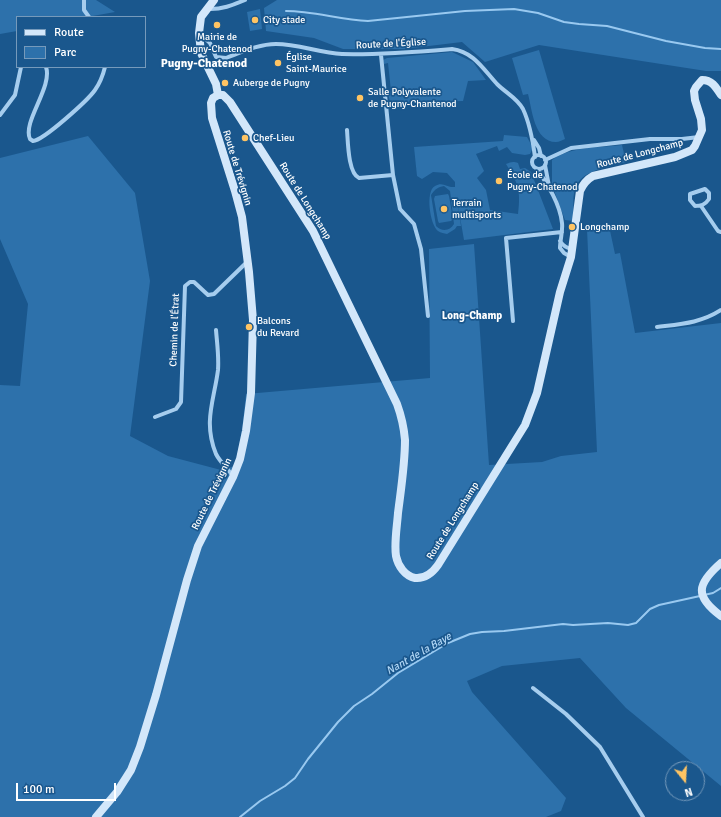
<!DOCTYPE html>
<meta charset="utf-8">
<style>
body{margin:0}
#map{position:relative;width:721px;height:817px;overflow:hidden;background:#1a578d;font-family:Signika,sans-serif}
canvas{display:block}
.legend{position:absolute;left:16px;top:16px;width:130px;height:52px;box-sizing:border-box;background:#1a578d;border:1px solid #769abb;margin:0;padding:5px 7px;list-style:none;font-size:12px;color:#fff}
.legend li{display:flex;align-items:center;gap:8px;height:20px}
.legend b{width:20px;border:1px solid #769abb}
.north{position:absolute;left:665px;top:761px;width:40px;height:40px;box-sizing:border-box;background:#1a578d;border:1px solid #769abb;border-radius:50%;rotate:162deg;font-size:11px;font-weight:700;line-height:16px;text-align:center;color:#fff}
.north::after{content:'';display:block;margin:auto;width:14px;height:18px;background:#ffc463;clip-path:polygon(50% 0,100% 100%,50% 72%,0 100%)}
.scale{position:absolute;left:16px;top:783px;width:100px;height:18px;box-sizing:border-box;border:2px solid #fff;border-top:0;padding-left:5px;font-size:12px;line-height:14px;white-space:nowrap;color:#fff;-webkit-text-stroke:3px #1a578d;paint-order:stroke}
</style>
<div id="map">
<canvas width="721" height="817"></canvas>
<ul class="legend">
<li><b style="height:5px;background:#d3e7fa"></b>Route</li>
<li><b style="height:11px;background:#2d71ab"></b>Parc</li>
</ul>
<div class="north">N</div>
<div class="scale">100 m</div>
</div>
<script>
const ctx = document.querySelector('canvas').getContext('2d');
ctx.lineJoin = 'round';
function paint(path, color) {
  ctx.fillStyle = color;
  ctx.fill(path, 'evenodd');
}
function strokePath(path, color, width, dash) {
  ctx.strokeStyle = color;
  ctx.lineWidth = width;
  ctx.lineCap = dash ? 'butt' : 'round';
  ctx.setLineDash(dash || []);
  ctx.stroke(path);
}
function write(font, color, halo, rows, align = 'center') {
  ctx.font = font + ' Signika,sans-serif';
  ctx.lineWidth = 3.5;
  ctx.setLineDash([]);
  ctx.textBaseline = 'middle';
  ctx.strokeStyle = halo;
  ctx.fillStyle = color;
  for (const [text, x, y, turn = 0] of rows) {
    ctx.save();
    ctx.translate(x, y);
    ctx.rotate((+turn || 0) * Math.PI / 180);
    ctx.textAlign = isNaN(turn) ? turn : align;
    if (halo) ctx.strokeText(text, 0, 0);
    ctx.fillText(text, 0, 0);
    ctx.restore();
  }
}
paint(new Path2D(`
 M0,0H96L115,12L87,17H17V31L0,34Z
 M277,0H721V71H706L539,45L485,62L462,42L404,49H343L314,38L266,31L264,8Z
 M260,9L262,29L250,31L247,12Z
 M539,50L565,139C562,140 559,142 556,142C534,142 532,109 528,94L523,95L512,58Z
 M452,52L473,62L486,80L468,81L463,101L390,103L388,92L391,91L388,63L384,64L383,60L387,58Z
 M504,135L527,137L533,148L530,154L525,155L512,153L507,147L499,151L497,146L476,154L484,171L477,178L486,190L490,210L518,214C521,190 518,183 506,164C511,162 513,161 518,163L520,169L525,168L531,172L553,229L464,240L457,200L461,226H457L455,229L447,234C444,233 441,233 438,231C430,225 425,191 435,186C443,181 447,188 455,187V182L447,173L433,172L422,179L417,176L414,147L503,141ZM444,186L450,191L454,224C450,231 442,232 436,226L431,195C435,189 438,187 444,186Z
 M88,136L135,193L150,281L130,436L168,456L221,470L235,466L242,430L246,394L430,378L429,249L474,244L489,465L542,462L561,456L597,452L587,229L609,226L615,254L620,253L635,333L721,323V786L626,708L580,658L502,666L467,681L472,692L566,798L561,811L546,817H0V385L20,386L28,304L0,239V158Z
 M622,145L626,162C609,167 580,170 575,189C572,199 574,211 574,221L565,220L552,185V160C571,146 598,148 622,145Z
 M448,194L449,196L453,219L451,221L439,223L438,221L434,199L435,196Z`), '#2d71ab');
strokePath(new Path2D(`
 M286,11C314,11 340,20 368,21L465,11L514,9L538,13L564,22L579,24L607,26L666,41L705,48L721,49
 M704,595L713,593L721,588
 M240,817L260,801L285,786L295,778L308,759L338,722L354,706L372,694L398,673L448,643L470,634L482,632L504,631L563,624L573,625L608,623L628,625L636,623L650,609L659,605L700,596`), '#99c9f0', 2);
strokePath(new Path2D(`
 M84,0V10L89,17
 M207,9C221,10 233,5 245,0
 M199,33L210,43L216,57L226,58C242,52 259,44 276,44C298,44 320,53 342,54C379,55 415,52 452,49C474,52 483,69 497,84C506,93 517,98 523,109C530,124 533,142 535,157
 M381,55L393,175L400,209L414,224L421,249L428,316
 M46,67C53,87 22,122 30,139L33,141C44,140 88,100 95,90C100,83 103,75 105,67
 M0,115L15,95L21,67
 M347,130C348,142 348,173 359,178L393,175
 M534,140L539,148L541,156
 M532 162a7 7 0 1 1 14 0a7 7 0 1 1-14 0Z
 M545,160L571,148L650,139H682L699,137
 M545,165L549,186
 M537,169C548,185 560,204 562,223C563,231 560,240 560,248L564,253L571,257
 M705,189L709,193V199C705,205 701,206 695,206L690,200V194Z
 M701,206L718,231L721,232
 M560,241C563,246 566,248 572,249
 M513,321L506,238L562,232
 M657,327C681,324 701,323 721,310
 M216,330C217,343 219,356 218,370C214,401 203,422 216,454C220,462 228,469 233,476
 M155,417L176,409L181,402L185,286L190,282H194L208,295L214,294L247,262
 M533,688L566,714L600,747L643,817`), '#a6cdee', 4);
strokePath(new Path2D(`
 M214,0L201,17L199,33L201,53L216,84L218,95
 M218,95H223L230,102L313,231L397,404C401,415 404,428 405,440C405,464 401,489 398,513C397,527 394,543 396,556C398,566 405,576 415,578C425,579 433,572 438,565L525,425L537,393L560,292L571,257L580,191C583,184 586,180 593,176L675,157L692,150L695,146L702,130L701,119L695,100L694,91L696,87L702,80C712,80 716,87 721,95
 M721,563C697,584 694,596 721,616
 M96,817L117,792L131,770L140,747L156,695L187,580L198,546L233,477L240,459L246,431L251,393L253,320L249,272L242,217L235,191L212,118L211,103L213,98L218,95`), '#d3e7fa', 8);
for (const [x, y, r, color] of [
 [255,20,4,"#ffc463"],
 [217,25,4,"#ffc463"],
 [278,63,4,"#ffc463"],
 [225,83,4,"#ffc463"],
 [360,98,4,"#ffc463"],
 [245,138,4,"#ffc463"],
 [499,181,4,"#ffc463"],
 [444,209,4,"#ffc463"],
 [572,227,4,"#ffc463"],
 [249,327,4,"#ffc463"]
]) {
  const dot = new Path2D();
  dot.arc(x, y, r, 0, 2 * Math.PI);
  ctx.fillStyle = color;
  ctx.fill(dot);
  strokePath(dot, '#1a578d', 1.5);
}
write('10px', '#fff', '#1a578d', [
 ["City stade",263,20],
 ["Mairie de",217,37,"center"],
 ["Pugny-Chatenod",217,49,"center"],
 ["Église",286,57],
 ["Saint-Maurice",286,69],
 ["Auberge de Pugny",233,83],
 ["Salle Polyvalente",368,92],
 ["de Pugny-Chantenod",368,104],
 ["Chef-Lieu",253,138],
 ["École de",507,175],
 ["Pugny-Chatenod",507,187],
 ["Terrain",452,203],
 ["multisports",452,215],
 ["Longchamp",580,227],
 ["Balcons",257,321],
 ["du Revard",257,333]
], 'left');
write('10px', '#fff', '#1a578d', [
 ["Route de l'Église",391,44,-3],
 ["Route de Longchamp",640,154,-15],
 ["Route de Trévignin",237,168,73],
 ["Route de Longchamp",305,201,58],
 ["Chemin de l'Étrat",175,330,-88],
 ["Route de Trévignin",212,494,-64],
 ["Route de Longchamp",453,521,-58]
]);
write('bold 11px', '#fff', '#1a578d', [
 ["Long-Champ",472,316]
]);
write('italic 11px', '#b2d7f5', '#1a578d', [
 ["Nant de la Baye",419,654,-30]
]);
write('bold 12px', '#fff', '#1a578d', [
 ["Pugny-Chatenod",204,64]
]);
</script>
